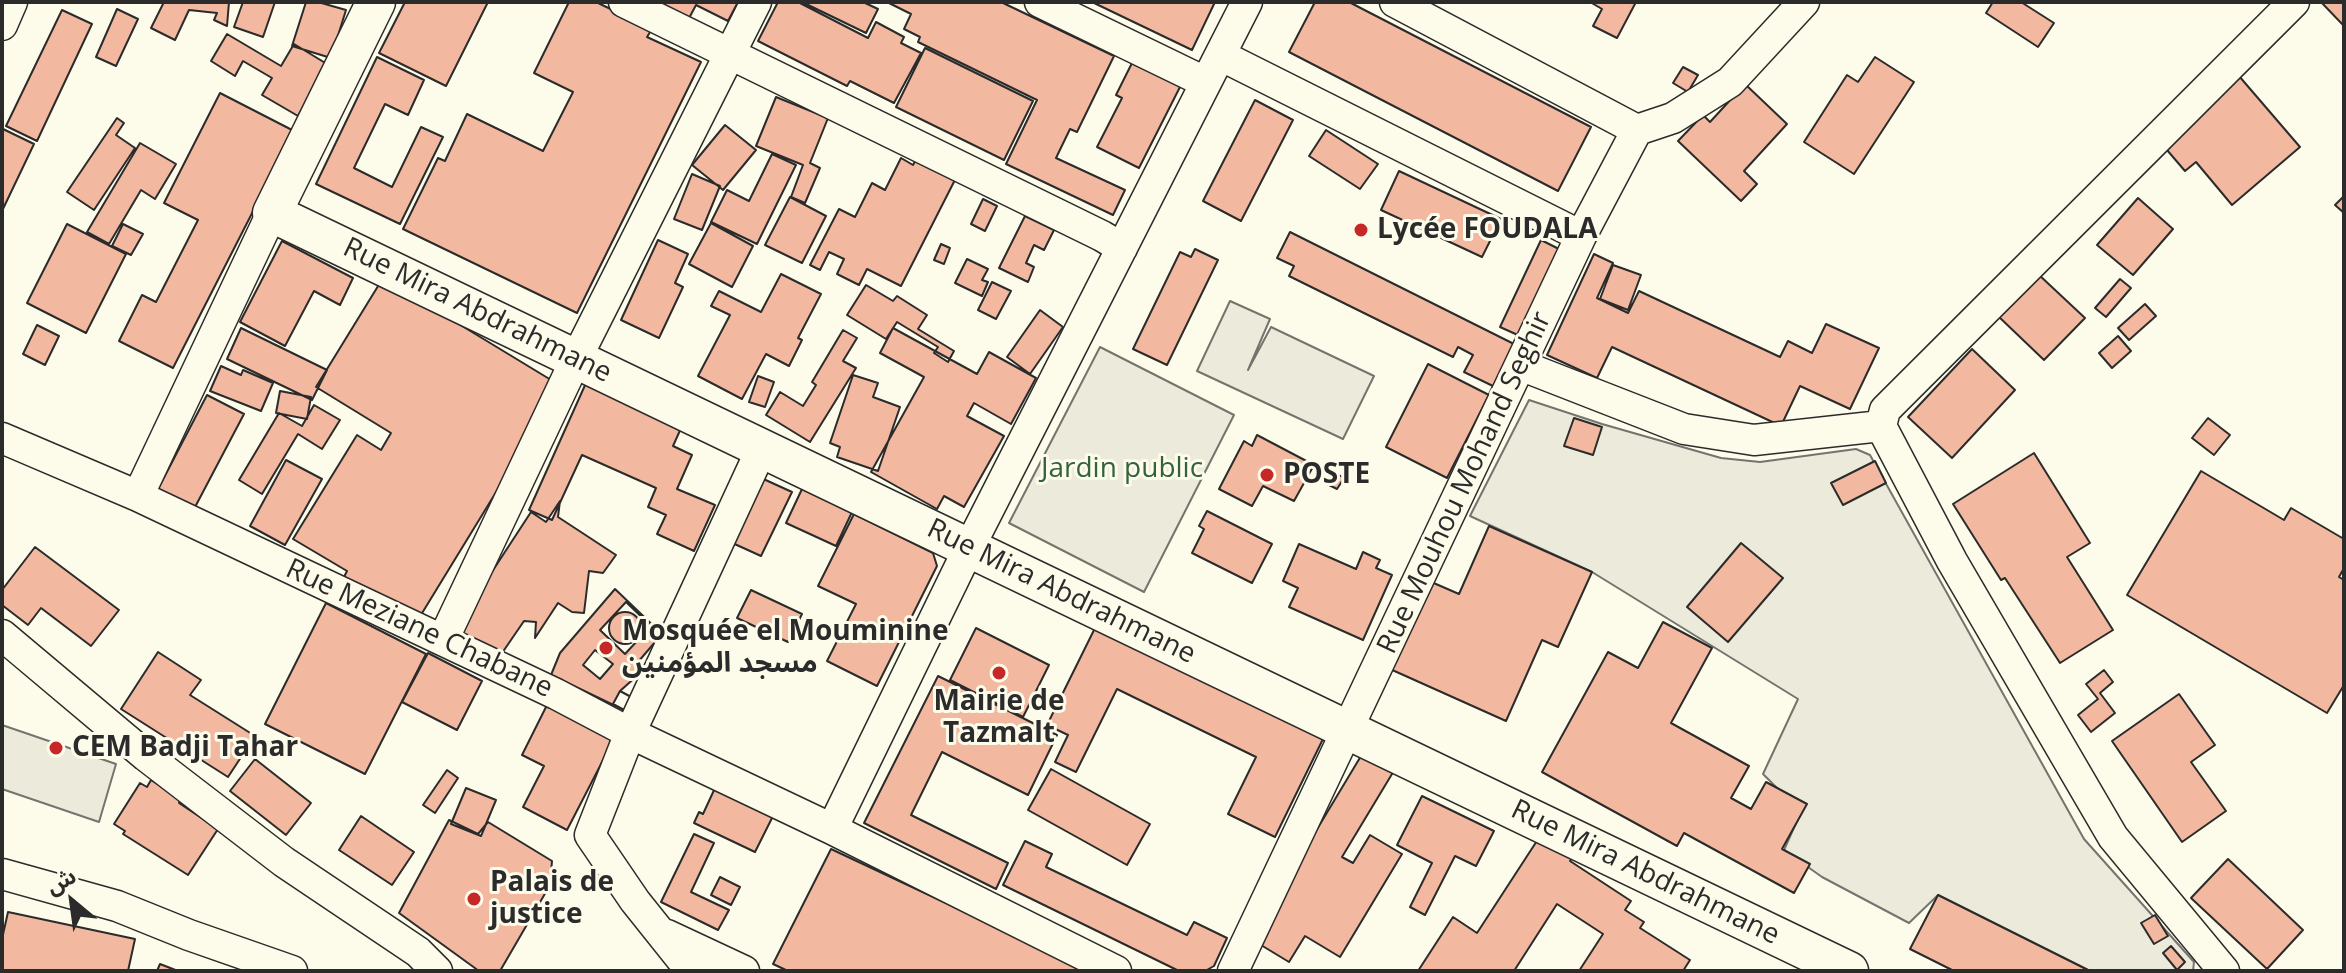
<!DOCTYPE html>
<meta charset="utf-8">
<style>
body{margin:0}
#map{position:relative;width:2346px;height:973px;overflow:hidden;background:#fdfbea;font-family:"Open Sans","Noto Sans Arabic",sans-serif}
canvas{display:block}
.frame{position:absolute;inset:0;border:4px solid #2b2b2b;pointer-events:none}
.north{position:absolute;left:32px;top:861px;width:80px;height:80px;-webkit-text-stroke:6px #fdfbea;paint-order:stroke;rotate:331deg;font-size:22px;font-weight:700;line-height:32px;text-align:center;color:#2b2b2b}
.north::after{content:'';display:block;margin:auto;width:28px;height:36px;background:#2b2b2b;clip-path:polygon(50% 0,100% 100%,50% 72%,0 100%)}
</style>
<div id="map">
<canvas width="2346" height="973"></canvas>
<div class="frame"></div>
<div class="north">ش</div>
</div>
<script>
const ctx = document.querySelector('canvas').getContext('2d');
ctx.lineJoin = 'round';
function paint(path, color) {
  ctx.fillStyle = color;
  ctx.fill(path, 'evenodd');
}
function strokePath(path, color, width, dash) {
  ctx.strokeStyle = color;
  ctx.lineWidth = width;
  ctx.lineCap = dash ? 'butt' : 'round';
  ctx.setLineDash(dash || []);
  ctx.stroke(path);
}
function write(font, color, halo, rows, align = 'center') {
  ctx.font = font + ' "Open Sans","Noto Sans Arabic",sans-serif';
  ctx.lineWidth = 6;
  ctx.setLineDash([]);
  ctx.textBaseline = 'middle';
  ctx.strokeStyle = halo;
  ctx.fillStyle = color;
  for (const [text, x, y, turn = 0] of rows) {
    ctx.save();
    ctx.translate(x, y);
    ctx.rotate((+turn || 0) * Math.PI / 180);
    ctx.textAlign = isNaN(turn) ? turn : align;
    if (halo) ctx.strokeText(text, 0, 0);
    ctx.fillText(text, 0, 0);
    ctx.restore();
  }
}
const green = new Path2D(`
 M1230,301L1270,319L1248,370L1271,327L1374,376L1343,439L1197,371Z
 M1100,347L1234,415L1144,592L1009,523Z
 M2,725L116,764L99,822L2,789Z`);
paint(green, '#ecebdb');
strokePath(green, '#74746e', 2);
const parking = new Path2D(`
 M1529,400L1602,424L1721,458L1760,462L1856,449L1870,455L2084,839L2194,962L2193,971H2090L1938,895L1909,923L1822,877L1784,850L1801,812L1763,774L1798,699L1592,572L1470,516Z`);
paint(parking, '#eceadb');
strokePath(parking, '#74746e', 2);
const building = new Path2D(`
 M164,2H229L227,26L214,20L217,13L189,10L175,40L151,28Z
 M243,2H275L263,37L234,27Z
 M306,2H318L346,10L331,58L292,46Z
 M405,2H488L446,86L379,53Z
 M569,2H596L652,29L647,37L701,62L577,313L403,229L438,158L445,161L467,114L543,151L573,92L534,73Z
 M655,2H738L728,21L696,5L686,24Z
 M778,2H798L868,38L876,22L904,37L901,43L921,53L894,103L850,81L847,86L758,41Z
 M802,2H863L878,9L866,33Z
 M887,2H1001L1114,56L1077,132L1070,129L1056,158L1125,190L1113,215L1006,164L1037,100L918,42L920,37L904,29L911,14Z
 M1092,2H1215L1192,50Z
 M1315,2H1349L1591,127L1558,191L1289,52Z
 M1590,2H1636L1617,38L1593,26L1602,9Z
 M1993,2H2021L2054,23L2038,47L1986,13Z
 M2321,2H2344V26Z
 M117,9L138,19L116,66L96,57Z
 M62,10L92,24L37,141L6,126Z
 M227,34L281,66L294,44L327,64L298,116L262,95L272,78L243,61L235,76L211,61Z
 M925,48L1033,101L1004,160L896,107Z
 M377,57L424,80L408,115L385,104L354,168L392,187L421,127L443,137L400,224L316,184Z
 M1875,57L1914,82L1854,174L1804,142L1847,75L1858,82Z
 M1134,59L1182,83L1139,168L1097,147L1122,98L1116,95Z
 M1683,67L1698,75L1688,92L1673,83Z
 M2239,76L2300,147L2232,205L2196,162L2185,171L2161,143Z
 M1745,84L1787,124L1744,171L1757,184L1741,201L1678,141L1703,115L1710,122Z
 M220,93L294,131L173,368L119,341L142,295L156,302L198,220L164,203Z
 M776,97L828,118L810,163L820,168L805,203L791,197L803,165L756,146Z
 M1255,100L1293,120L1241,221L1203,201Z
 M117,118L124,123L116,135L135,148L94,210L67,192Z
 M725,125L756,150L723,190L692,165Z
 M3,129L34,144L2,211V132Z
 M1326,130L1378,164L1360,189L1309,156Z
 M140,143L176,164L155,199L141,190L109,244L87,232Z
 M921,150L960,170L901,286L867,269L859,285L837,274L844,259L829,252L820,270L810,265L839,209L855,217L872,183L885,190L901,158L913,165Z
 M772,154L796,165L757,244L711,222L727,190L749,201Z
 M1399,171L1501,219L1482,257L1381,210Z
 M692,174L720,186L702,230L674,219Z
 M2344,196V213L2335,205Z
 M790,197L826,216L802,263L765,245Z
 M2138,198L2173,229L2133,275L2097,245Z
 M983,199L997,206L985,231L971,224Z
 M1025,216L1054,230L1044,250L1034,245L1026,263L1034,267L1028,282L999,268Z
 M711,223L753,246L732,287L689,264Z
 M67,224L126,254L86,333L27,303Z
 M123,224L143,234L131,255L112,246Z
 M1290,232L1516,345L1495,387L1464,372L1473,355L1458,347L1453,357L1289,276L1294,266L1277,258Z
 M658,240L688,254L675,283L683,287L659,338L621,320Z
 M1541,240L1561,250L1520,336L1500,327Z
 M282,241L353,278L340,305L314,291L285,346L240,322Z
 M941,244L950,248L944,264L934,260Z
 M1195,249L1218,260L1167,365L1133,349L1180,252L1191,257Z
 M1594,254L1613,263L1597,298L1628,313L1639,291L1780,357L1788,341L1812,353L1826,324L1879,348L1850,409L1800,386L1781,426L1612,347L1597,378L1547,355Z
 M967,259L988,269L982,280L988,282L982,296L955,283Z
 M1613,265L1641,275L1628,310L1600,299Z
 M781,274L821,294L798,338L802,340L789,366L766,354L742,399L698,376L730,315L711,306L719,291L761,312Z
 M2038,274L2085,318L2044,360L1998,316Z
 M383,278L561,386L416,623L343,579L347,571L293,539L357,435L381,450L391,433L316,387Z
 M2120,279L2131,288L2106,317L2095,308Z
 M992,282L1011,291L996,319L978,310Z
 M866,285L893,301L897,296L927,315L918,329L954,351L948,362L934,353L938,347L897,322L886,339L847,315Z
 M2145,304L2156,316L2129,340L2118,328Z
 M1040,310L1063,327L1030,374L1007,357Z
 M37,325L59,336L45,365L23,354Z
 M241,328L327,370L312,400L227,359Z
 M893,328L977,374L989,352L1036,378L1011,424L974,403L967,416L1004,436L964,507L944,496L937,509L871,472L924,377L880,353Z
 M843,330L857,338L843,361L856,368L810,442L766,415L780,392L803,406L816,385L812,382Z
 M2118,336L2131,351L2112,368L2099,353Z
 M1972,349L2015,390L1952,458L1908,417Z
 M1428,364L1489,395L1447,478L1386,447Z
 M221,366L241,375L243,370L273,383L261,411L210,391Z
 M853,375L878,383L873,397L900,407L878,471L837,457L840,447L830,443Z
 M758,376L774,382L765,407L749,402Z
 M586,383L682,426L673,446L692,455L677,489L715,505L694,551L657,534L666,515L648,507L656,488L582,455L552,520L529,510Z
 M280,391L311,397L307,419L276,413Z
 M207,395L244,414L194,509L157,491Z
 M314,405L340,420L322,449L298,434L262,494L239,480L279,413L302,426Z
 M1574,418L1602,427L1593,455L1564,446Z
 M2208,418L2230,435L2214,455L2192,438Z
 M1257,435L1314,465L1294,501L1263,486L1252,506L1219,489L1244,441L1252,446Z
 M2034,453L2090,543L2067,557L2113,630L2060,663L2005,578L2001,580L1953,504Z
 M286,460L322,479L285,545L250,526Z
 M1875,461L1886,483L1843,505L1831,483Z
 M1332,471L1344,478L1337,489L1325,483Z
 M2201,471L2284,520L2291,508L2344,539V568L2339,577L2344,580V685L2327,713L2127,595Z
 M759,477L792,492L761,556L728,541Z
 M802,489L852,512L836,546L786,523Z
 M560,501L558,517L616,555L603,573L589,571L584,613L572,612L558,603L535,638L536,622L524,621L500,656L462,639L466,604L484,584L531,512L546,522Z
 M1207,511L1272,544L1252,583L1192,553L1204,529L1199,526Z
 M854,514L933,553L937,566L877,686L827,661L856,604L818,586Z
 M1489,526L1592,572L1558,647L1542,640L1506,721L1390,669L1429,581L1459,594Z
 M1741,543L1783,578L1728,642L1687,607Z
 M1299,544L1356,569L1363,552L1380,560L1376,568L1392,575L1363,640L1289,607L1298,588L1283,581Z
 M35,547L119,610L91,646L41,608L28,625L2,605V590Z
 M615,589L662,634L638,662L647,667L620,691L633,698L626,711L551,675L560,653Z
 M751,590L802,614L788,642L737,618Z
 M626,602L651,626L625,654L600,630Z
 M326,603L426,654L365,774L265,724Z
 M609 628a16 16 0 1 1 32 0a16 16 0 1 1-32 0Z
 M1663,622L1712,648L1671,723L1749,766L1731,798L1751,809L1766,782L1807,804L1782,849L1810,864L1794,893L1684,833L1677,846L1542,772L1608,652L1638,668Z
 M976,628L1049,665L1023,717L950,680Z
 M1095,628L1323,739L1275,837L1228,814L1256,757L1117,689L1076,772L1055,762L1068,735L1047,725Z
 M595,650L613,664L600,679L583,665Z
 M158,652L201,680L190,695L255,736L228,777L121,709Z
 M428,653L482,681L457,730L402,702Z
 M2104,670L2113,682L2100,693L2115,713L2091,732L2078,715L2098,699L2086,684Z
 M938,676L1057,735L1028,795L942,752L911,815L1008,863L996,889L864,823Z
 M620,691L633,698L626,711L613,704Z
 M2179,694L2215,745L2191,762L2226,811L2182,842L2112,741Z
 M548,703L615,737L567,830L523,807L544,766L522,755Z
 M1364,751L1395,769L1342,857L1353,863L1370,835L1402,854L1340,957L1305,936L1289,962L1251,939Z
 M255,759L311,803L286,835L230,791Z
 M1051,769L1150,824L1127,865L1028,810Z
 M447,770L458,778L435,813L423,805Z
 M151,780L181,799L179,803L218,829L188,875L123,834L125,831L114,824L140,783L147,787Z
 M466,788L496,800L481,836L451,824Z
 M715,788L773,816L755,852L694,823L699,812L703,814Z
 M1422,796L1494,831L1476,866L1455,856L1425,915L1410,907L1432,863L1397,845Z
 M361,816L414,852L392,885L339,850Z
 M449,820L478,834L488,822L552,861L550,885L500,971H479L399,913Z
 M1544,830L1577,851L1570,861L1631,901L1625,910L1644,922L1640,928L1690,960L1683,971H1579L1603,934L1557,904L1514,971H1418L1453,917L1477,933Z
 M694,834L714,843L691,892L729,910L718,930L661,902Z
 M1025,841L1052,854L1046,867L1187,935L1194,922L1227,938L1214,966L1205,971H1179L1003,885Z
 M831,849L1091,971H788L773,964Z
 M2228,859L2303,930L2267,969L2191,898Z
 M720,877L740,887L731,905L711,895Z
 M1938,895L2090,971H1954L1910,949Z
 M8,912L135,939L128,971H2V939Z
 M2155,915L2168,936L2154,944L2141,923Z
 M2171,946L2185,962L2177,970L2163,953Z
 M160,964L178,971H157Z`);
paint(building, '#f2b8a0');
strokePath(building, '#2b2b2b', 2);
const minor = new Path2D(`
 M624,2L1102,236L1122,248
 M1040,2L1205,82
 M1395,2L1637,130
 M2,25L12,2
 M1220,55L1581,236
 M1520,365L1684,429L1754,440L1881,426L1952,561L2113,837L2224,971
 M1881,426L1885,410L2294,2
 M2,438L138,496L556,694L630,733L832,829L1116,971
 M138,496L272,213
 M2,635L146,756L284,862L418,952L437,971
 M443,640L576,359L756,2
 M832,829L969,548L1247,2
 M2,874L117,906L189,935L292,971
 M667,935L744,971
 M691,971L635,901L590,835L630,733L762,448
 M1233,971L1581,236L1637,130L1673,118L1730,82L1804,2`);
const major = new Path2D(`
 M376,2L272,213L1849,971`);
strokePath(minor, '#2b2b2b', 33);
strokePath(major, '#2b2b2b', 41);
strokePath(minor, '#fdfbea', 30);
strokePath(major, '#fdfbea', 38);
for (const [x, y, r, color] of [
 [1361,230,8,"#c62828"],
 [1267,475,8,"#c62828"],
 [606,648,8,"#c62828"],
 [999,673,8,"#c62828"],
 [56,748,8,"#c62828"],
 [474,899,8,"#c62828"]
]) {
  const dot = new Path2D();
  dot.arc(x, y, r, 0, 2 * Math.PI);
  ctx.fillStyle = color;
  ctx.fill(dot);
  strokePath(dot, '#fdfbea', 3);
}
write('bold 28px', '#2b2b2b', '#fdfbea', [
 ["Lycée FOUDALA",1377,230],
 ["POSTE",1283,475],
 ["Mosquée el Mouminine",622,632],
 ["مسجد المؤمنين",622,664],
 ["Mairie de",999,702,"center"],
 ["Tazmalt",999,734,"center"],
 ["CEM Badji Tahar",72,748],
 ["Palais de",490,883],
 ["justice",490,915]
], 'left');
write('28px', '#2b2b2b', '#fdfbea', [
 ["Rue Mira Abdrahmane",477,311,26],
 ["Rue Mouhou Mohand Seghir",1465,483,-65],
 ["Rue Mira Abdrahmane",1061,592,26],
 ["Rue Meziane Chabane",419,629,25],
 ["Rue Mira Abdrahmane",1645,873,26]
]);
write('28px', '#34623c', '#fdfbea', [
 ["Jardin public",1122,469]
]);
</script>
